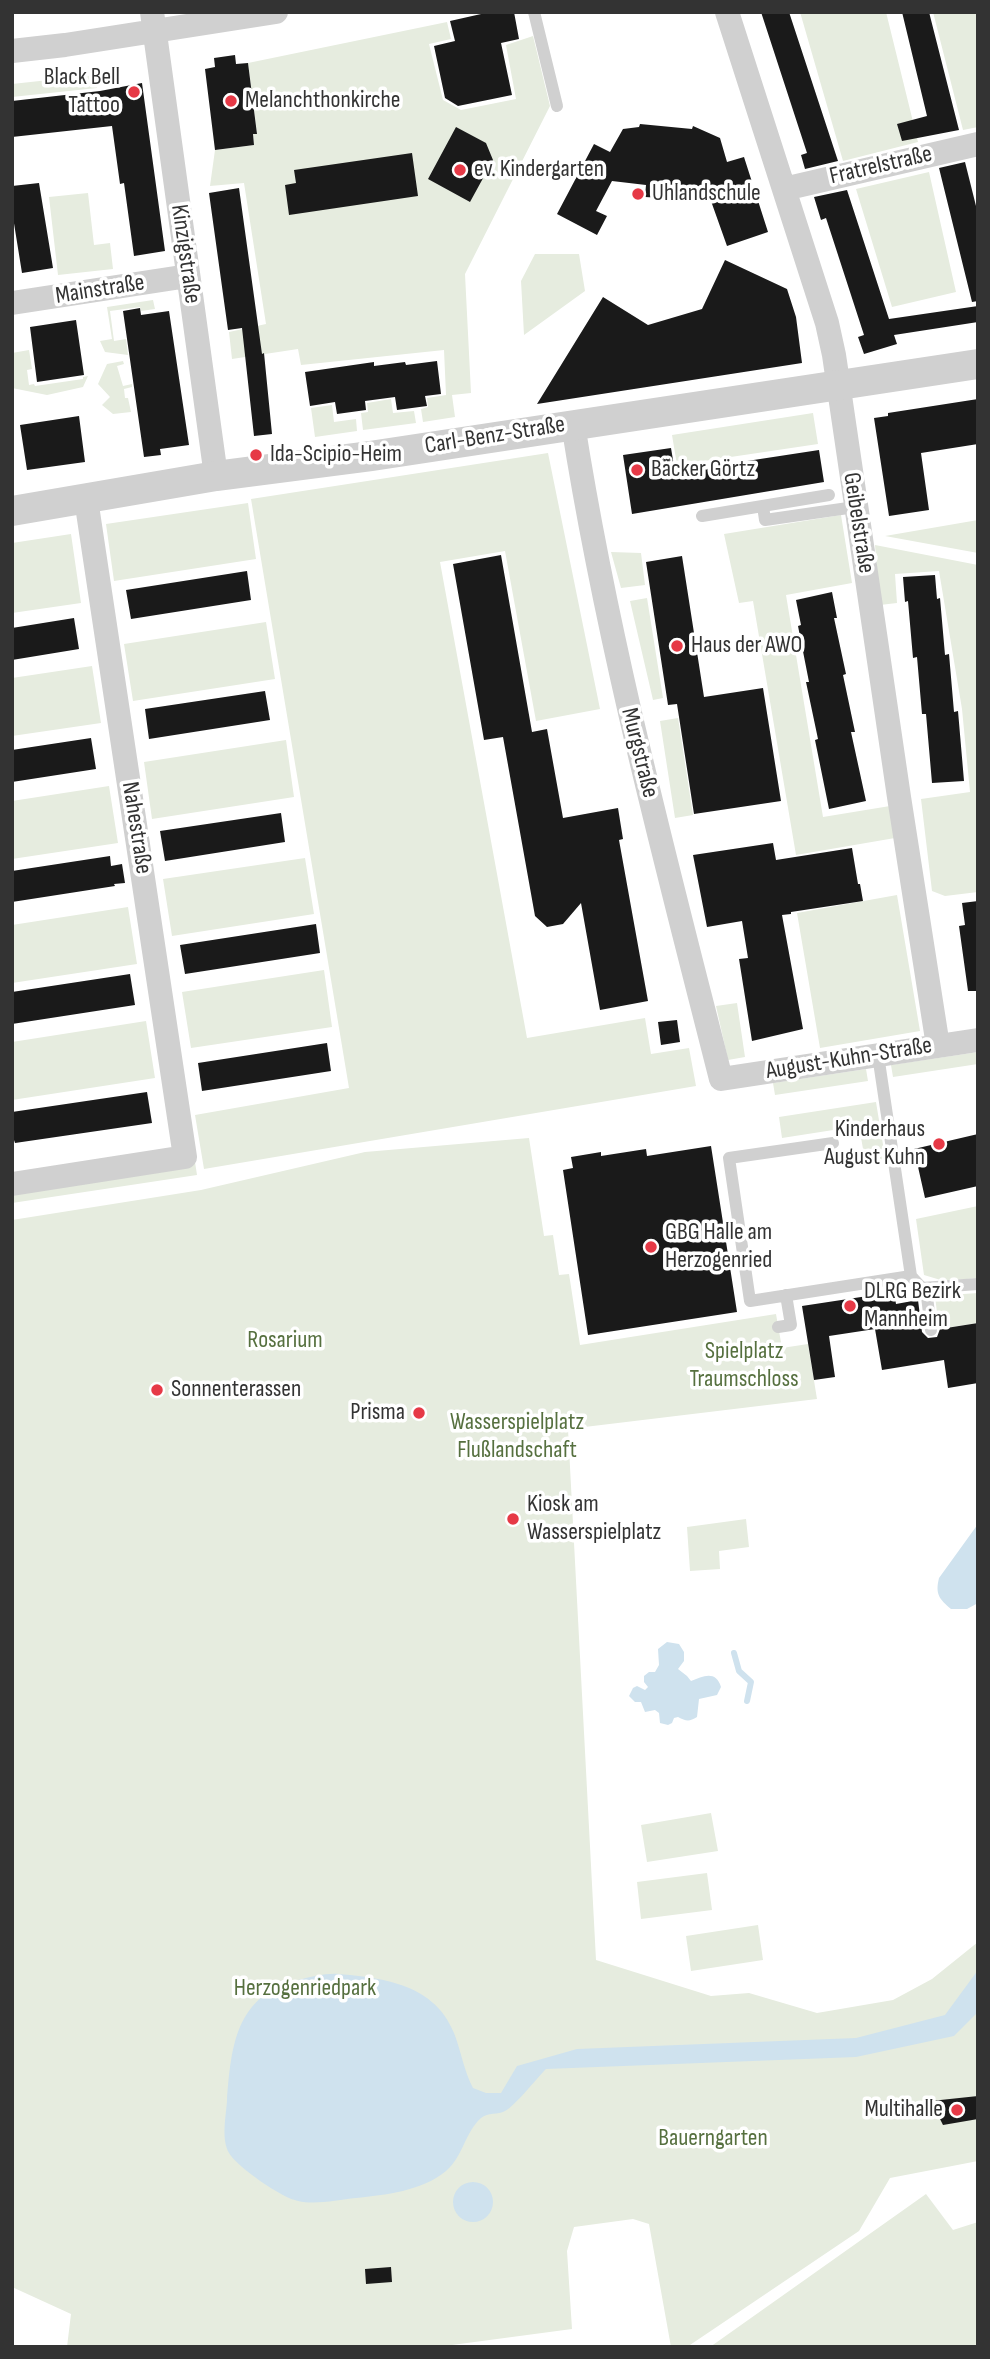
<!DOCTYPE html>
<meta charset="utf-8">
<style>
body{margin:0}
#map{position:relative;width:990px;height:2359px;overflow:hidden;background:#fff;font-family:"Sofia Sans Condensed",sans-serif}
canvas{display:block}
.frame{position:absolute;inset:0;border:14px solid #333;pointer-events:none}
</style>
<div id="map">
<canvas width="990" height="2359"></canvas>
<div class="frame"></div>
</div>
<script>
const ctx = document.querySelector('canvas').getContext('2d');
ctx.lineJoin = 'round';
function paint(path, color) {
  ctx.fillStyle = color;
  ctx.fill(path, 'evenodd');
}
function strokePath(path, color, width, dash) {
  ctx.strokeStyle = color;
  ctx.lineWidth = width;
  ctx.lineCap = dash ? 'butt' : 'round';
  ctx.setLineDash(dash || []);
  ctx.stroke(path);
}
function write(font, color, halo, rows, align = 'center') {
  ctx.font = font + ' "Sofia Sans Condensed",sans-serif';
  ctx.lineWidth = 7;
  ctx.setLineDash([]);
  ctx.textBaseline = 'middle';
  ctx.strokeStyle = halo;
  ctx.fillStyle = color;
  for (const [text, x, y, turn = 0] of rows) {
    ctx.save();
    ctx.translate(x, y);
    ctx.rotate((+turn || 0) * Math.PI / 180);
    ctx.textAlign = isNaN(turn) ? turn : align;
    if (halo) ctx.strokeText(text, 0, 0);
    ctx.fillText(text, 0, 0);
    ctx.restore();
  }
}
paint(new Path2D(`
 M800,12H886L918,142L843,161Z
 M933,12H978V127L963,130Z
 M447,22L451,39L429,44L443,100L461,110L516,99L506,45L533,36L550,106L465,274L471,393L452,395L455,417L423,422L421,409L428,407L427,398L446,395L444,350L301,365L298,349L232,359L229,332L266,324L244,183L210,186L215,150L254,145L253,134L257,133L248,63Z
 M95,75L97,88L12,97V84Z
 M929,172L956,292L892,307L856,189Z
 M88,193L94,245L110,243L113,269L58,275L49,197Z
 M535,254H579L585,291L524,335L521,281Z
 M153,300L155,309L141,311L140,307L110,311L114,341L126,339L128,355L105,352L100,341L112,339L107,307Z
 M29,350L32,369L27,370L29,385L34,384L35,386L83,379V377L88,376L83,387L47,395L12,388V353Z
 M123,361L124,364L117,366L123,386L132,384V387L124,389L125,398H128L131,412L113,414L102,405L110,397L98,384L107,364Z
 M391,399L393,413L414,411L416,423L363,430L361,413L368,412L367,403Z
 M332,405L334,422L356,419L357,431L315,437L311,408Z
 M813,413L818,444L677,465L672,435Z
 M548,453L600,709L536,721L505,551L440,562L527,1038L645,1018L651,1054L689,1048L696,1086L204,1169L195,1115L349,1088L251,499Z
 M248,503L256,559L114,581L106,524Z
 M841,515L852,583L786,595L823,817L890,806L895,838L796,855L753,601L739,603L724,534Z
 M978,520V553L885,536Z
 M71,534L81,603L12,613V543Z
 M875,545L978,565V892L945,896L932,891L921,799L970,792L962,709L939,571L895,574L897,603L880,605Z
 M611,552L641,553L645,585L621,588Z
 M647,598L663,698L653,700L630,601Z
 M266,622L275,679L133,701L124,644Z
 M92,666L101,723L12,736V678Z
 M678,718L693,815L675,818L660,721Z
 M286,740L294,797L152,819L144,762Z
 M109,786L118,843L12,859V801Z
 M305,858L314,914L172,936L163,879Z
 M897,895L920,1031L820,1048L797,913Z
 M128,907L137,964L12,983V925Z
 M324,970L332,1027L191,1048L182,992Z
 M737,1003L745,1057L728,1060L716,1006Z
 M146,1021L155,1078L12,1100V1042Z
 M978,1052V1064L893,1077L891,1065Z
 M866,1069L868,1081L775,1095L773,1083Z
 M876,1102L886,1163L866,1166L859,1126L782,1138L779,1117Z
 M529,1138L544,1236L553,1235L559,1275L569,1274L580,1345L776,1314L782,1348L808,1344L817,1399L568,1429L596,1960L711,1996L749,1993L817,2013L893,2000L932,1979L978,1942V2161L890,2178L859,2231L687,2347H671L649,2224L633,2219L574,2227L567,2251L572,2329L437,2347H67L71,2314L12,2287V1220L201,1190L365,1152Z
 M195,1162L197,1175L12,1203V1191Z
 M978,1206V1278L944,1281L924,1275L916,1219Z
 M978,1293V1323L939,1329L935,1296Z
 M746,1519L749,1547L719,1551L720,1569L690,1571L687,1527Z
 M711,1813L718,1851L647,1862L641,1825Z
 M707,1873L712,1910L641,1919L637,1882Z
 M758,1925L763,1960L691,1971L686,1936Z
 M926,2194L953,2230L978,2222V2347H710Z`), '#e6ecdf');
paint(new Path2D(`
 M978,1524V1603L967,1609H951C939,1599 935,1594 939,1578Z
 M667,1642L679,1644L684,1652V1661L678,1669L687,1676L691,1681C703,1676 716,1670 721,1687L717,1695L699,1699L697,1717C689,1722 686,1721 678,1717L674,1718L672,1723L668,1725L660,1723L659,1713L655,1710L645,1712L641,1702H635L629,1696L633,1688L637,1686L645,1690L648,1687L644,1682V1676L649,1672H655L659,1665L658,1649Z
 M978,1970V2012L954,2036L856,2057L546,2069C536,2079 516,2105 505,2111C498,2115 488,2112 481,2118C465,2132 463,2157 446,2171C422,2191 385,2195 356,2198C338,2200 315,2205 298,2201C282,2198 237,2167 229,2153C221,2139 226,2116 227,2101C231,2046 236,1995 298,1980C311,1977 326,1973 339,1974C385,1978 435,1985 454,2033C461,2051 464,2071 473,2088L486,2093H501L517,2066L577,2049L856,2038L945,2015Z
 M453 2202a20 20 0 1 1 40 0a20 20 0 1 1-40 0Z`), '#cfe2ee');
strokePath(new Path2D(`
 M734,1653L739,1671L751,1682L747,1701`), '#cfe2ee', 6);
paint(new Path2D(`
 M490,12H514L519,39L501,43L512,95L458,106L445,98L434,46L455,41L450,21Z
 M761,12H789L838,161L805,169L801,155L807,153Z
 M902,12H929L959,130L902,141L897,124L927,116Z
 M235,55L236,64L248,63L257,134H253L254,145L215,150L205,69L215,67L214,58Z
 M142,83L165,251L134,256L124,183L120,184L112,126L12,137V101L100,91Z
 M640,124L692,129L693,126L720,138L727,162L744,157L768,232L727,246L711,201L645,197L646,185L612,181L596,211L607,216L597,235L557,214L594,144L610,152L623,129L639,127Z
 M456,127L486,143L493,160L470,202L428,179Z
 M412,153L418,196L289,215L285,185L296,183L294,170Z
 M965,162L978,214V301L972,302L939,168Z
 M39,183L53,268L22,273L12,211V186Z
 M239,188L262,354L264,353L272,434L254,436L242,328L228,330L209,193Z
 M847,190L889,319L978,306V322L894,335L897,344L864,354L858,337L864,335L826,218L821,220L814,197Z
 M725,260L787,289L796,317L802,363L537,404L603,297L648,325L702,309Z
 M140,308L141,315L169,311L189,445L160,449L161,455L144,457L123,311Z
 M76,320L84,375L37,382L30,327Z
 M437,361L441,394L425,396L427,406L397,410L395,397L365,401L366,410L337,414L335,402L310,406L305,372L374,362V366L405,362L406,365Z
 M978,399V444L921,453L929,510L889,516L874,418L888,416V413Z
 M79,416L85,462L27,470L20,425Z
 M671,448L675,472L819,450L824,482L632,514L623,455Z
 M501,555L532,732L547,729L563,818L618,808L623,839L619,840L648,1001L600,1010L581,903L563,924L547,927L535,916L503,737L484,740L453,564Z
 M682,556L704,697L763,688L781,801L694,814L677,704L668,705L646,562Z
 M247,571L251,600L131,619L126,590Z
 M935,575L937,599L940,598L945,655L949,654L954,712L958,711L964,781L932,783L926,714H922L917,657L913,658L908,601L905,602L903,577Z
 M832,592L837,618H834L846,674L843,675L855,732H851L866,801L829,809L815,740L818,739L806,682H809L798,626L801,625L796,600Z
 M74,618L79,649L12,660V628Z
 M265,691L270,720L149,739L145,709Z
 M91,738L96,769L12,782V750Z
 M281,813L285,842L165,861L160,831Z
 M773,843L776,860L852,848L858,884H860L863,901L791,912V914L782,915L803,1029L752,1041L739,959L748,958L742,921L707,927L693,855Z
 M110,856L111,866L122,864L125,883L114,884L115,886L12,902V871Z
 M978,901V991H968L959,926L965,925L962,903Z
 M316,924L320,953L185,974L180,945Z
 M130,974L135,1005L12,1024V992Z
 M677,1020L680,1042L661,1045L658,1022Z
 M327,1043L331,1071L202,1091L198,1063Z
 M147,1092L152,1123L15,1143L12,1134V1112Z
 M978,1134V1186L925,1198L914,1149Z
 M711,1146L737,1312L588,1335L563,1170L573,1168L571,1157L601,1152V1156L646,1149L647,1156Z
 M894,1292L896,1304L918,1300L922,1332L928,1338L937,1337L940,1329L978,1323V1383L948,1388L944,1360L882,1370L875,1329L829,1336L835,1377L814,1380L802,1306Z
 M978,2096V2119L943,2125L931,2101Z
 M391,2267L392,2282L366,2284L365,2269Z`), '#1a1a1a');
strokePath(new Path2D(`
 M534,12L557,106
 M763,506L765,520L855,507
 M702,516L829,495
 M833,1143L729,1158L750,1301L911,1276L878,1055
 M911,1276L922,1288L978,1284
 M926,1288L931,1330
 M778,1327L791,1325L786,1295`), '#d0d0d0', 12);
strokePath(new Path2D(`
 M152,12L216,476
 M727,12L827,323L834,355L899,797L938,1046
 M12,51L65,45L276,12
 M784,189L978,144
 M12,303L188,276
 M573,424C608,646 666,862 721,1079L978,1040
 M12,1184L185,1157L86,499`), '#d0d0d0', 24);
strokePath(new Path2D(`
 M12,511L216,476L371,456L978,364`), '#d0d0d0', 30);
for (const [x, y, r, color] of [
 [134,92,7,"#e63946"],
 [231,101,7,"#e63946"],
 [460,170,7,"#e63946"],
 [638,194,7,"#e63946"],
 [256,455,7,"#e63946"],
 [637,470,7,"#e63946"],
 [677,646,7,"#e63946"],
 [939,1144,7,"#e63946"],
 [651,1247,7,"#e63946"],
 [850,1306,7,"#e63946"],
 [157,1390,7,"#e63946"],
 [419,1413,7,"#e63946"],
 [513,1519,7,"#e63946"],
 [957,2110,7,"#e63946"]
]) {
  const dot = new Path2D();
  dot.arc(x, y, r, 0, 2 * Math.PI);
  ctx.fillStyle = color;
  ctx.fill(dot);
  strokePath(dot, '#fff', 2.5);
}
write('24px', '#333', '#fff', [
 ["Black Bell",120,78,"right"],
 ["Tattoo",120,106,"right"],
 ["Melanchthonkirche",245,101],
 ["ev. Kindergarten",474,170],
 ["Uhlandschule",652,194],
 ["Ida-Scipio-Heim",270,455],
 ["Bäcker Görtz",651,470],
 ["Haus der AWO",691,646],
 ["Kinderhaus",925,1130,"right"],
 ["August Kuhn",925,1158,"right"],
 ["GBG Halle am",665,1233],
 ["Herzogenried",665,1261],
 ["DLRG Bezirk",864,1292],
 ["Mannheim",864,1320],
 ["Sonnenterassen",171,1390],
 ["Prisma",405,1413,"right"],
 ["Kiosk am",527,1505],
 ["Wasserspielplatz",527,1533],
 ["Multihalle",943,2110,"right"]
], 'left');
write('24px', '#333', '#fff', [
 ["Fratrelstraße",881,166,-13],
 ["Kinzigstraße",185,254,82],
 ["Mainstraße",100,290,-9],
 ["Carl-Benz-Straße",495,436,-9],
 ["Geibelstraße",858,523,81],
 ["Murgstraße",639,753,76],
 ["Nahestraße",136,828,81],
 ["August-Kuhn-Straße",849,1059,-9]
]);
write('24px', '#56703f', '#fff', [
 ["Rosarium",285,1341],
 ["Spielplatz",744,1352],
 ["Traumschloss",744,1380],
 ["Wasserspielplatz",517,1423],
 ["Flußlandschaft",517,1451],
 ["Herzogenriedpark",305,1989],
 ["Bauerngarten",713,2139]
]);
</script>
